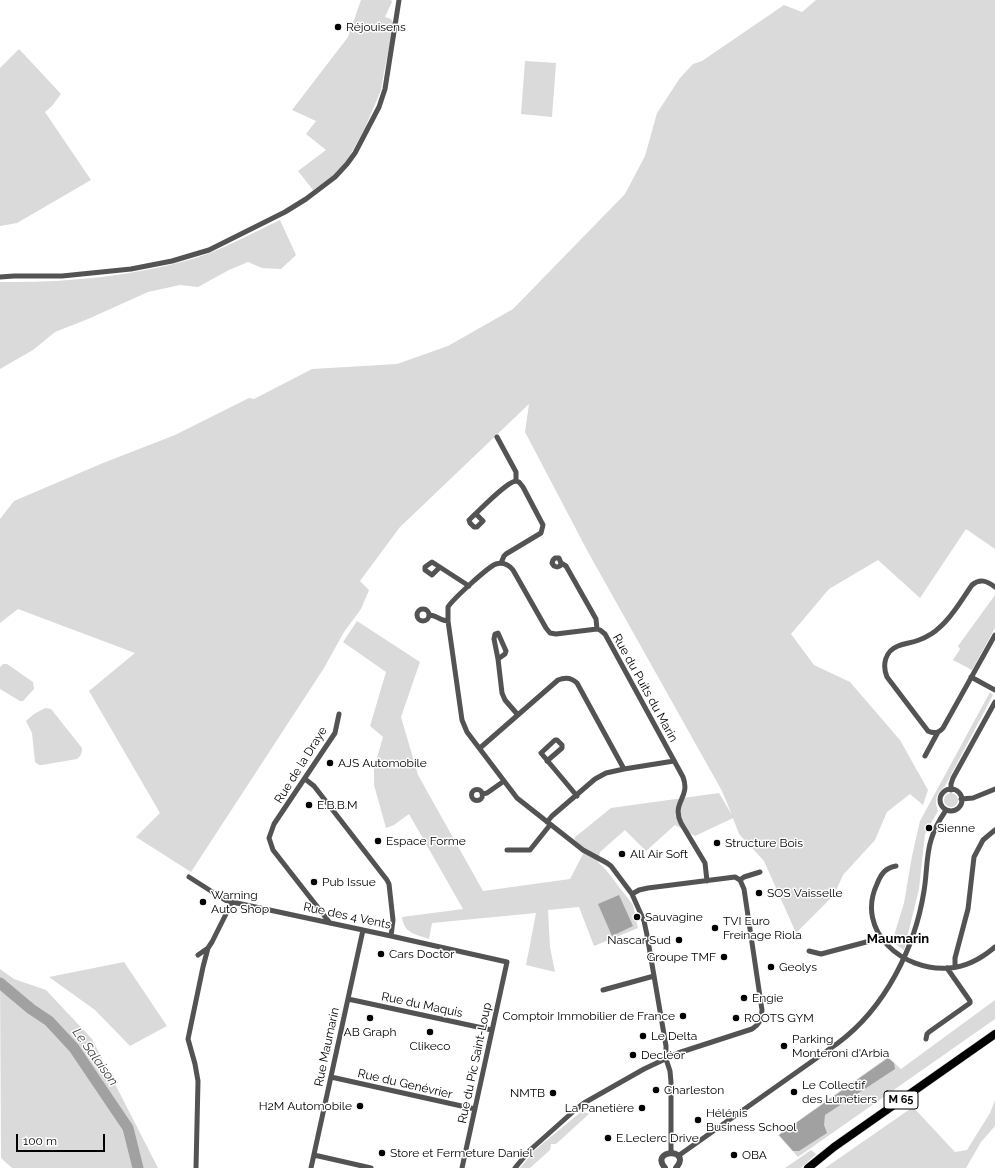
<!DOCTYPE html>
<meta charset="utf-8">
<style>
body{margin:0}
#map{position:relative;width:995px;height:1168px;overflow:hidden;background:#fff;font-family:Raleway,sans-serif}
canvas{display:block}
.scale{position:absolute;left:16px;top:1134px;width:89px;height:18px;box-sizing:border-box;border:2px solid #000;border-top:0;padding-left:5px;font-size:12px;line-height:14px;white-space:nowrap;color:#000;-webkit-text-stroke:3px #fff;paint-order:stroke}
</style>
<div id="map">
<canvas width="995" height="1168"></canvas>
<div class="scale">100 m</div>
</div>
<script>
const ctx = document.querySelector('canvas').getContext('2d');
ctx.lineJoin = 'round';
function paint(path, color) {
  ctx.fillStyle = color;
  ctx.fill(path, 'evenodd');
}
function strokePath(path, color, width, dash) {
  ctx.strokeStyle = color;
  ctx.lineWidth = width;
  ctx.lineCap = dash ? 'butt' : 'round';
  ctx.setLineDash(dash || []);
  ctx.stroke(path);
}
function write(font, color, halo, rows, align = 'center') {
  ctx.font = font + ' Raleway,sans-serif';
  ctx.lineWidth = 3;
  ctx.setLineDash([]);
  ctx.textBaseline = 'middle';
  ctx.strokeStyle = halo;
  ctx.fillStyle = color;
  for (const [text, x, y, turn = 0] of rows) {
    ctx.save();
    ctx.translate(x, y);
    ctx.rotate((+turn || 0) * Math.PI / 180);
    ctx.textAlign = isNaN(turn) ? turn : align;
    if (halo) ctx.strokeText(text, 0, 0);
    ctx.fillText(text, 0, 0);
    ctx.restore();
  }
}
paint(new Path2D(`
 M361,0H391L392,2L385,17L391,19L394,24L384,72L381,90L365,128L348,159L334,175L313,190L298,171L326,150L306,134L316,121L292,110L348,37Z
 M816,0H995V549L966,529L920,598L878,560L829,589L791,634L814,665L850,682L900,740L928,790L923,805L910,794L887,812L875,840L843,875L834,895L796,933L764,861L739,834L733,818L695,836L675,825L646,851L625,830L600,852L598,862L606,870L633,905L638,928L594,946L579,907L548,910L550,947L555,972L526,965L536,913L432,923L429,939C415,934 404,933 402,917L463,909L409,814L394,825L386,828L374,785V768L383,737L370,726L386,672L343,642L357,621L420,662L401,717L418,775L483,891L570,879L583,854L574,838L611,808L719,793L732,815L722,791L588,552L525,432L529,404L400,527L360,581L369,590L361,609L344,632L324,668L191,872L136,837L160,813L89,691L135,653L18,609L0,623V519L14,501L103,463L175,435L249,398L254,399L312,369L397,364L448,346L513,309L625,194L645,156L657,113L680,78L693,64L702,61L784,5L802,12Z
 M19,49L61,94L52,106L45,112L91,180L17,223L0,226V68Z
 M525,61L556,63L552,117L521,114Z
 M280,220L296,255L281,269L262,268L248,262L229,270L198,287L180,285L148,292L88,319L55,332L33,350L0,369V282C61,283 126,277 185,261C217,253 250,234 280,220Z
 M995,595V628L972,670L953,660L960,649L958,646Z
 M3,664H7L33,682L34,689L23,701H20L0,689V667Z
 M990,692L993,695L945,786C936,794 934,799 938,811L925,834L919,889L904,950L892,942L904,903L912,856L920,821Z
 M45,708L51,709L82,748C82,753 81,756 77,759L42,765H39L35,762L32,733L26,721L34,714Z
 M944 800a7 7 0 1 1 14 0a7 7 0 1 1-14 0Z
 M124,962L167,1026L130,1046L95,1010L49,977Z
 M0,969L14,979L46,990L92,1039L158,1168H12L1,1158Z
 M995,1000V1019L798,1157L778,1135L888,1057L901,1069Z
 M995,1100V1126L981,1142L966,1168H825L913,1107L955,1152L967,1150L990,1113Z
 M582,1111L589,1114L556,1144H551L550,1150L530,1168H520L535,1150Z
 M811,1150L816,1154L801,1168H785Z`), '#dadada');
paint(new Path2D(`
 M619,895L633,926L612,936L598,904Z
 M888,1058L894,1063L895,1069L825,1115L824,1125L827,1133L799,1151H793L779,1135Z`), '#a1a1a1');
strokePath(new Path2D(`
 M0,983L31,1009L49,1021L74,1048L128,1128L138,1168`), '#a1a1a1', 11);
const primary = new Path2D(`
 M808,1168L834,1147L995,1034`);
strokePath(primary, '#dbdbdb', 9);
strokePath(new Path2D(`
 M0,277L14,276H62L131,269L172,261L209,250L285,212L306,199L335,177L347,164L355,153L379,107L385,89L399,0
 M497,437L516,472V481L519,482L523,487L543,525L541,533L506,554L504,556L501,563
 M476,514L483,521L477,527H474L470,523L469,520C478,512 506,482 516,481
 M561,563L560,566L557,567L554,566L552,563L553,560L555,558H559L561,563L566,566L596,619L597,629
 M439,568L432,575L425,570V567L432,562L469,586
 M995,587C987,581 980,578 972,585C962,599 953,616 940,627C934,633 927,637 919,640C912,643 905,643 898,646C885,651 882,665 887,677L928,731C934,734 939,733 943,728L995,635
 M417 615a6 6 0 1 1 12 0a6 6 0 1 1-12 0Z
 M429,615C436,615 441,621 448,621
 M498,659L505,654L506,651L498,633L495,634L494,639L498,659L502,693L505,700L518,715
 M971,677L995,690
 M480,748L558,680C565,677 571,677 577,683L624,769
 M925,756L938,732
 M547,761L562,748V745L557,740H555L541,753L577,796
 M305,779L314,786L387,880L389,884L393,920L391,936
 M940 800a11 11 0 1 1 22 0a11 11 0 1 1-22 0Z
 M471.5 795a5.5 5.5 0 1 1 11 0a5.5 5.5 0 1 1-11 0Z
 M951,790V784L953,778L995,702
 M482,794L487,793L504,781
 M961,799L973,798L995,789
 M547,822L552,816L595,779L606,773L624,769L674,761
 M507,850H530L550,825
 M896,866C885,868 881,874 877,884C855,931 903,972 949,968C967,967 981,959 995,947
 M189,877L225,900L232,902L391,936L507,962L462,1168
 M740,880L744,877L760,872
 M330,923L273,850L269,838L274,824L335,733L339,714
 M809,951L821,954L870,941L880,936
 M198,955L208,948L212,942L232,902
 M955,967V958L968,909L974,857L983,840L995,830
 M603,990L654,976
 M348,999L492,1030
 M926,1039L927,1034L929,1032L970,1003V1001L947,968
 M331,1077L475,1109
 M671,1152V1082L670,1071L666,1059V1046L647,935L644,921L632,894L611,866L607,863L583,850L517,798L467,732L462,720L448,621V607C453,599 489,566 496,564C503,562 509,565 513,570L546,628L550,633L556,634L597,629L600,630L605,634L683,777C691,798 671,802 681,823L705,863L707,881
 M314,1155L371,1168
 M678,1156L838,1043C885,1008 915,948 924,891C927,874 926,856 931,840C934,829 940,819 946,810
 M196,1168L198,1081L195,1064L188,1039L203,967L208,948
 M311,1168L363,930
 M515,1168L529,1151L575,1110L584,1103L644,1069L678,1053L752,1029C759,1025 762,1018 762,1010L744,889L740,880L735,877L648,888L639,890L632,894`), '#535353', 5);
strokePath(new Path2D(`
 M665,1168C649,1149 693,1148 676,1168`), '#535353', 6);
strokePath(primary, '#000', 8);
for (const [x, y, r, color] of [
 [338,27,4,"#000"],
 [330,763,4,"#000"],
 [309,805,4,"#000"],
 [929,828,4,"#000"],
 [378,841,4,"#000"],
 [717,843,4,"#000"],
 [622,854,4,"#000"],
 [314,882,4,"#000"],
 [759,893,4,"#000"],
 [203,902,4,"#000"],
 [637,917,4,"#000"],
 [715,928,4,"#000"],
 [679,940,4,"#000"],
 [381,954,4,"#000"],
 [724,957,4,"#000"],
 [771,967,4,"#000"],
 [744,998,4,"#000"],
 [683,1016,4,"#000"],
 [370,1018,4,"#000"],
 [736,1018,4,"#000"],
 [430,1032,4,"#000"],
 [643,1036,4,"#000"],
 [784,1046,4,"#000"],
 [633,1055,4,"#000"],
 [656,1090,4,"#000"],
 [794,1092,4,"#000"],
 [553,1093,4,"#000"],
 [360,1106,4,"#000"],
 [642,1108,4,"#000"],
 [698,1120,4,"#000"],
 [608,1138,4,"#000"],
 [382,1153,4,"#000"],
 [734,1155,4,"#000"]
]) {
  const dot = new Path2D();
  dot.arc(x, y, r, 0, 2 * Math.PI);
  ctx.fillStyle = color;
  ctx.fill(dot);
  strokePath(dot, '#fff', 1.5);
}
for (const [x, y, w] of [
 [901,1100,34]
]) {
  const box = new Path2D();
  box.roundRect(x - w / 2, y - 9, w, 18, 3);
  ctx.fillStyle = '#fff';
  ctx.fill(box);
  strokePath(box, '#000', 1);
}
write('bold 11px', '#000', null, [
 ["M 65",901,1100]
]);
write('12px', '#000', '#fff', [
 ["Réjouisens",346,27],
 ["AJS Automobile",338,763],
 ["E.B.B.M",317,805],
 ["Sienne",937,828],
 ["Espace Forme",386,841],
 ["Structure Bois",725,843],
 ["All Air Soft",630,854],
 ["Pub Issue",322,882],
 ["SOS Vaisselle",767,893],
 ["Warning",211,895],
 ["Auto Shop",211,909],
 ["Sauvagine",645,917],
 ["TVI Euro",723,921],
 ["Freinage Riola",723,935],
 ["Nascar Sud",671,940,"right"],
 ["Cars Doctor",389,954],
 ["Groupe TMF",716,957,"right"],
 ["Geolys",779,967],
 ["Engie",752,998],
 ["Comptoir Immobilier de France",675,1016,"right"],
 ["ROOTS GYM",744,1018],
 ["AB Graph",370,1032,"center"],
 ["Le Delta",651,1036],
 ["Parking",792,1039],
 ["Monteroni d'Arbia",792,1053],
 ["Clikeco",430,1046,"center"],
 ["Decléor",641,1055],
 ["Le Collectif",802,1085],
 ["des Lunetiers",802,1099],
 ["Charleston",664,1090],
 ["NMTB",545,1093,"right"],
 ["H2M Automobile",352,1106,"right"],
 ["La Panetière",634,1108,"right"],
 ["Hélénis",706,1113],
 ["Business School",706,1127],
 ["E.Leclerc Drive",616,1138],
 ["Store et Fermeture Daniel",390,1153],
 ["OBA",742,1155]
], 'left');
write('12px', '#000', '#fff', [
 ["Rue du Puits du Marin",645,688,61],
 ["Rue de la Draye",301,765,-58],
 ["Rue des 4 Vents",347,916,12],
 ["Rue du Maquis",422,1005,12],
 ["Rue Maumarin",327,1047,-78],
 ["Rue du Pic Saint-Loup",475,1063,-78],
 ["Rue du Genévrier",405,1084,13]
]);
write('bold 13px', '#000', '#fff', [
 ["Maumarin",898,939]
]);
write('italic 13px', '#424242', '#fff', [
 ["Le Salaison",95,1057,54]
]);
</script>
